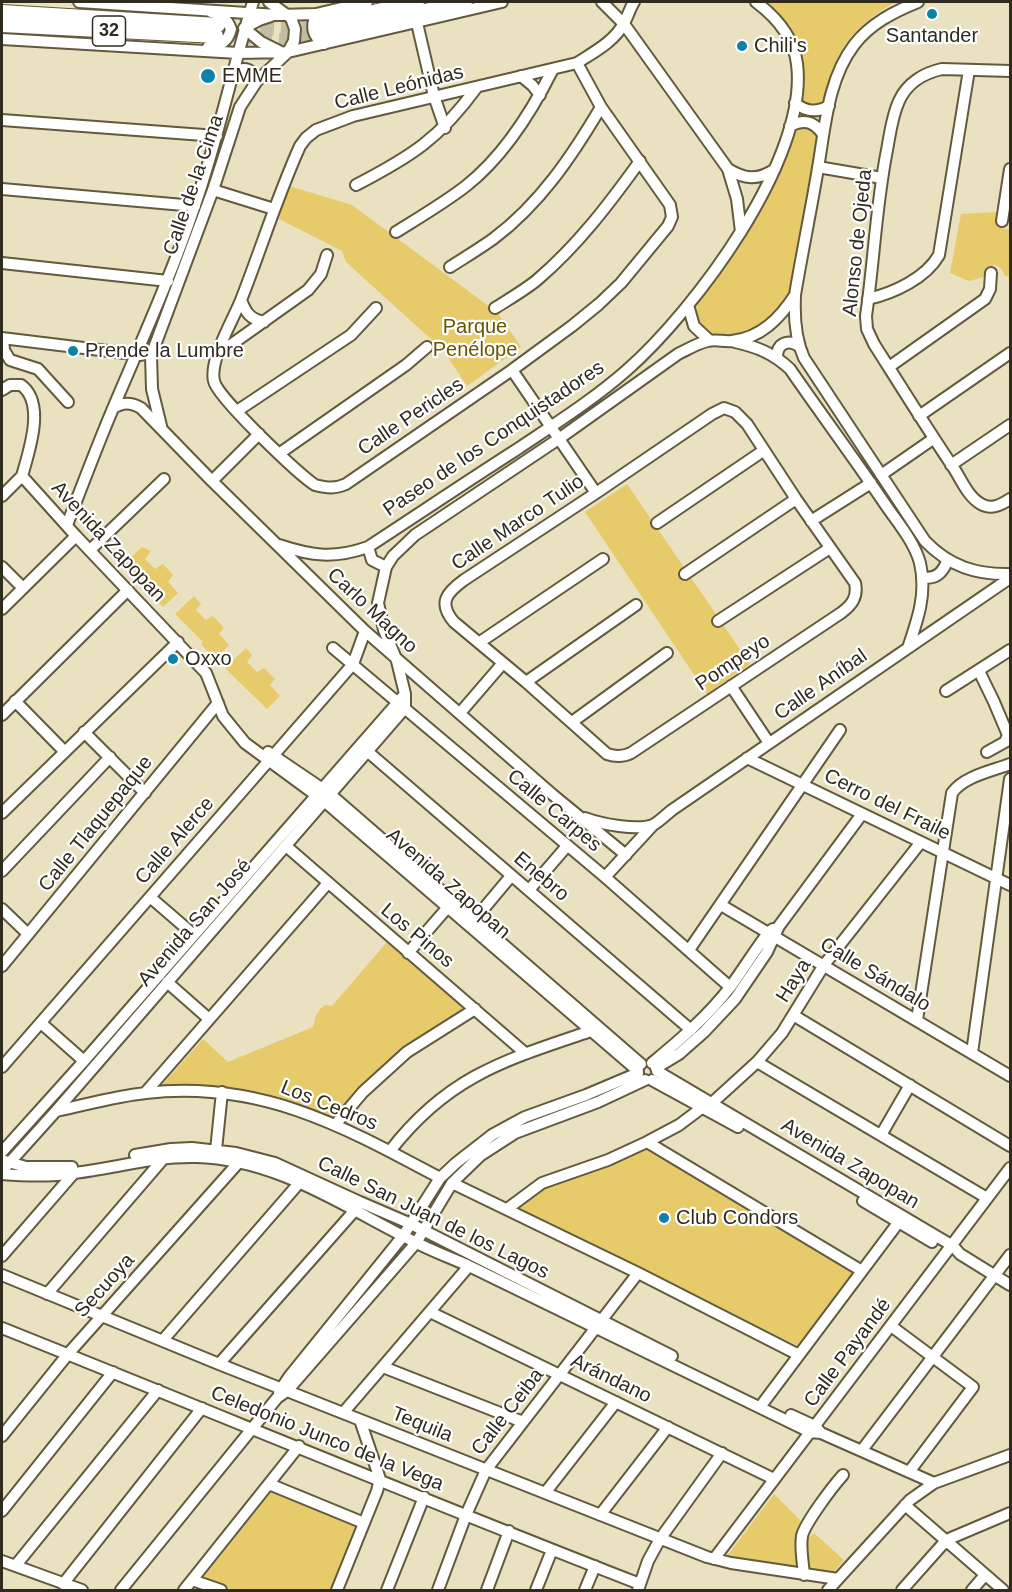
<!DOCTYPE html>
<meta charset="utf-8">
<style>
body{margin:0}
#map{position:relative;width:1012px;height:1592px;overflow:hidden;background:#eae1c1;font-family:Helvetica,sans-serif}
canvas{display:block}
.frame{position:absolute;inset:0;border:3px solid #2f2b1f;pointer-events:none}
</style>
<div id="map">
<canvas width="1012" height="1592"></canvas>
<div class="frame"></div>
</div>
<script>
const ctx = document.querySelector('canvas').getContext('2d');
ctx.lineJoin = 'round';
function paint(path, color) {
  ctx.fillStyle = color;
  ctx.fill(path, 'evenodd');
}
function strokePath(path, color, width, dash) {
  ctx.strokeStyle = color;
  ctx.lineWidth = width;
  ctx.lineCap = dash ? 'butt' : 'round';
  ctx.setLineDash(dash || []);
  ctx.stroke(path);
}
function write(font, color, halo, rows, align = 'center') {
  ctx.font = font + ' Helvetica,sans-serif';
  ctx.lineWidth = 4.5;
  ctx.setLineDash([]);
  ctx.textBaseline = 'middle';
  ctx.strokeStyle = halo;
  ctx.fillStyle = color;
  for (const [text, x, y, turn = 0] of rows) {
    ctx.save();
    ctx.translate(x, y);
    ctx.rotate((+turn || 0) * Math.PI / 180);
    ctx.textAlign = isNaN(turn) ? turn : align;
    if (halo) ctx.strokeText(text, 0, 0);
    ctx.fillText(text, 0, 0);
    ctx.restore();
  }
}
paint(new Path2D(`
 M767,2H897C876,11 853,31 841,51C832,67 828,87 822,104L806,103L800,98C799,88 803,76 804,66C804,41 784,17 767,2Z
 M803,127L811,130L817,137L791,289C784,301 777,314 765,323C750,335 713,345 700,327C697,324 696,318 694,314L699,300L758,214L794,131Z
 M289,186L352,205L498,313L521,347L467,386L443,350L346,262L342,251L279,219Z
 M996,212L998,221L1003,229H1010V277L1005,276L1001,268L995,265L986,268L984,277L969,281L950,273L961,214Z
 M627,484L750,664L707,694L585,512Z
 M142,547L151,551L145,559L155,569L163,564L173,575L168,582L178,593L163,607L145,589L149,586L142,578L137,582L122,566Z
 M194,596L201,604L196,610L206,620L213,616L224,628L219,634L229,645L215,659L201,644L203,642L175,614Z
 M246,648L252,655L247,662L257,672L264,668L275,679L270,685L280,696L267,709L225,668Z
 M387,942L467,1009C416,1039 367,1071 333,1121L289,1104L219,1087H160L203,1039L228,1062L313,1027L316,1016L320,1009L325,1005L332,1006Z
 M647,1149L719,1193L852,1269L850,1278L798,1346L516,1210L541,1190Z
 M272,1491L358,1525L332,1590H235L202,1579Z
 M774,1494L803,1523C795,1537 799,1549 801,1564L797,1569L726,1560L727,1556Z
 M814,1533L844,1560L831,1575L811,1572L806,1557L805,1541Z`), '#e7ca69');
strokePath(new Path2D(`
 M218,25L282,29L320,24
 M216,36L282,40L323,34`), '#c5bda1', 14, [14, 7]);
const minor = new Path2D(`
 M79,2L277,15L316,14L367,2
 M602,2L624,24L728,169L737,199L741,232
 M316,14C311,27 312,36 324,44
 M271,16L259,20L244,28L261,42L279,51
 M417,23L434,96L445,128
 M2,39L238,53L288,52L502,2
 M208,47C221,45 228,42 231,29C227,19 222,15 211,12
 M577,63L601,107L670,205L672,217L668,226L621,283L599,304L572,326L512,370L346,484C335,489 327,488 315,485C299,475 217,397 214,381C209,360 233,320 241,300C261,249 277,197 300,146L306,138L316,130L353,116L577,63C594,52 615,41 624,23C628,16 630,8 634,2
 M1010,71L942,69C924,73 907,83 899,101C892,116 890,134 887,150C876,205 874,261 866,316L867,329L874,344C900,385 926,427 953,467C961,479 968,497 981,504C991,510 1001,505 1010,499
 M234,72C245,66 253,69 257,81
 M521,76L532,85L540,95
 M795,103C806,112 816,113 829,106
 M2,120L217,136
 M790,126C804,119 813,121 822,133
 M818,167L882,178
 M728,169C744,179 758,181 775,169
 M356,185C412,156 440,138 477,87
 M2,189L195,206
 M213,190L274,209
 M1002,221L1010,169
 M396,232C420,217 444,203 466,186C504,156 531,113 553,69
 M2,263L168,281
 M450,267C464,258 479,249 493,239C540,204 572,156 601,107
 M795,297C794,318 795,338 804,358L925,541C949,566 976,575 1010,574
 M868,299C894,293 926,278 939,255L969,70
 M241,300C246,313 250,319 264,322
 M688,305L694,326L709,340
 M495,308C509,299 525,290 537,280C578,245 609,204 640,161
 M2,338L141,355
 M3,338L4,350L10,360L38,369L68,402
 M735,342C757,347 773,353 790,369C821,414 854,458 885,504C897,522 914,541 920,563C927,593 918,619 908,648
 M218,354L308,290L321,274L327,255
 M777,357C777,343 788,339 799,346
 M889,367L985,299L990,289L991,273
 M512,370L596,493
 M2,390L10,385H21C46,403 29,451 22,476L76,536L206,673L223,716L245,743L324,801L638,1071
 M113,408C123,402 131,402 141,408L212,481L365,631L553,795L626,855
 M724,408L735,412L747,424L796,499L855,583C858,597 852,605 841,613L631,753C623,757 616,757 607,754L526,682L454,622C438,603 446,593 464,580L596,493L712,414Z
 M237,411L351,335L376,308
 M919,416L1010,353
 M161,426L152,389L151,356L213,190L240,107L257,81L288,52L294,41L295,29L291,18L269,2
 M280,453L406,365L427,347
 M951,465L1010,425
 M881,475L933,439
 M212,481L259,434
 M2,496L22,476
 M811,521L871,483
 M657,523L763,451
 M67,525C82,486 97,446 114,406C142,340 171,276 194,208C218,140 232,70 253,2
 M279,545C312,556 334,559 368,547C417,515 466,482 516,450C553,425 593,400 627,370C694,311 809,159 797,64C794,38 776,17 756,2
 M368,547L372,560L386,567
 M90,550L164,479
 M2,567L23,588
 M685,574L796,499
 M922,577C935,580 943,573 947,561
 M2,609L76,536
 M718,621L830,548
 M480,642L603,559
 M333,648L605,877L730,987
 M979,671L994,702L1008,735L1005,742L987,752
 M526,682L636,605
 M731,686L769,743
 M946,691L1010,650
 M15,701L64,751
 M460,713L503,663
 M2,715L128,590
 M572,722L667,653
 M84,732L145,793
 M367,751L691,1030
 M268,752L330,794L641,1064
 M747,758L1010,885
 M2,813L178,642
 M585,818C601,824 637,831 653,825C659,822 667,814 672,810L1010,578
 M286,846L525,1053
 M2,871L110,757
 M605,877L653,825
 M529,890L567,846
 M150,897L194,935
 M721,905L1010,1076
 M2,909L28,934
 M475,919L511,876
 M689,950L840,730
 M408,953L448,907
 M2,966L218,703
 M167,982L209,1019
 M793,1015L1010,1146
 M917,1020L952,793C964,776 992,771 1010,764
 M41,1023L84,1061
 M972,1053L1010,779
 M757,1062L987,1198
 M652,1063C680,1040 709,1015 731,986C744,968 755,950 768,933L773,929
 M2,1067L353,664L365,631
 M656,1068L679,1054L704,1032L735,999L767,952L779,926L862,814
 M657,1071L953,1246L960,1254L1010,1285
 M652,1080L738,1127
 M145,1093L328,883
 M712,1103L757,1062L782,1033L824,965L921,842
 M56,1111C85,1105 116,1096 146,1093C260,1080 343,1126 440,1178
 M335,1125L363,1092L407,1052L475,1009
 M881,1135L910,1085
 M647,1142L862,1271
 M216,1150L222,1092
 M390,1151C448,1076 505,1060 591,1031
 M2,1152L84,1061L405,694
 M135,1155L171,1149L192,1148L236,1153L275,1163L360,1202L411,1224L672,1356
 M5,1161L26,1167H72
 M2,1171L56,1111L405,708V694L397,661L384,630L378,603L386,567L393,556L415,535L560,438L678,354C688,349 698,343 708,341C716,339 724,342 732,341C761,338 780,318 795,295C802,253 811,210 818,168C825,127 828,79 854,45C870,24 893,12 918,2
 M2,1174C26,1176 50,1177 74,1173C116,1168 154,1156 196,1157C278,1159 344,1207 415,1242C432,1251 451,1258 469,1266L810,1432L821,1433L934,1483
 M452,1183L638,1273L799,1355
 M863,1201L932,1242
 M507,1209L542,1183L608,1160L647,1142L679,1125L703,1107
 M2,1256L74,1173
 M2,1275L219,1364L707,1557L731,1563L838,1579
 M47,1294L164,1158
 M430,1312L774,1479
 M891,1326L973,1387L909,1472
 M2,1328C215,1413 426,1501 640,1584
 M163,1340L300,1182
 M219,1364L356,1209
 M383,1367L523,1422
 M279,1392L289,1377L403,1236L440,1178L456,1163L492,1135L525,1117L586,1095L638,1073
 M763,1403L898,1223
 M343,1413L469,1266
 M791,1415L815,1426L821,1433
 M2,1436L68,1354L239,1162
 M862,1450L1010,1255
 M269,1484L364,1523
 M545,1493L616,1402
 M905,1505L1003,1590
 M2,1511L113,1372
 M600,1515L668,1427
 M714,1559L1010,1168
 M2,1561L82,1590
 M16,1565L158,1390
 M804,1575C803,1562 800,1548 802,1536C805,1523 833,1486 843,1475
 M192,1580L221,1590
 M63,1584L202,1408
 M121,1590L277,1398L288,1390L416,1243L452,1183L481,1155L515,1133L598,1102L645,1080
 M184,1590L299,1446
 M337,1590L377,1491L380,1479L360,1420
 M387,1590L424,1497
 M438,1590L466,1515L486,1470L638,1273
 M487,1590L509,1531
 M536,1590L552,1550
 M585,1590L595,1566
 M638,1590L648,1561L660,1539L722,1453
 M828,1590L910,1500L934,1483L1010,1455
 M902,1590L942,1545L951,1538L1010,1513
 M972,1590L985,1575`);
const major = new Path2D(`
 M2,12L218,25
 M320,24L417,2
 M2,25L216,36
 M323,34L465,2`);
strokePath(minor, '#625a3e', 14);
strokePath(major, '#625a3e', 16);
strokePath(minor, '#fff', 10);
strokePath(major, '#fff', 14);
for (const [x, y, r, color] of [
 [932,14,6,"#0d82a9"],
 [742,46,6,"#0d82a9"],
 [208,76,8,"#0d82a9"],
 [73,351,6,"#0d82a9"],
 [173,659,6,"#0d82a9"],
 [664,1218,6,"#0d82a9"]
]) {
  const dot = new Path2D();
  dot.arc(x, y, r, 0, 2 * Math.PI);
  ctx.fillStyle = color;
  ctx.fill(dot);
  strokePath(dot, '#fff', 2);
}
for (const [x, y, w] of [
 [109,31,33]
]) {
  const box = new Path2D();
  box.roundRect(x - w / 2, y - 15, w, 30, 4.5);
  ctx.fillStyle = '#fff';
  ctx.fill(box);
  strokePath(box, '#2f2b1f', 1.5);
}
write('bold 18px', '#2f2b1f', null, [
 ["32",109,31]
]);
write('20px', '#2f2b1f', '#fff', [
 ["Santander",932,36,"center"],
 ["Chili's",754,46],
 ["EMME",222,76],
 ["Prende la Lumbre",85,351],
 ["Oxxo",185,659],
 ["Club Condors",676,1218]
], 'left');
write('20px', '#2f2b1f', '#fff', [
 ["Calle Leónidas",399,88,-14],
 ["Calle de la Cima",194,185,-71],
 ["Alonso de Ojeda",858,243,-84],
 ["Calle Pericles",411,417,-34],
 ["Paseo de los Conquistadores",494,439,-34],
 ["Calle Marco Tulio",518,523,-34],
 ["Avenida Zapopan",108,542,47],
 ["Carlo Magno",372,611,43],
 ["Pompeyo",733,663,-34],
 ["Calle Aníbal",821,685,-35],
 ["Cerro del Fraile",887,805,26],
 ["Calle Carpes",554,811,40],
 ["Calle Tlaquepaque",96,824,-51],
 ["Calle Alerce",175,841,-49],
 ["Enebro",541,877,40],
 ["Avenida Zapopan",448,884,41],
 ["Avenida San José",195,923,-49],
 ["Los Pinos",417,936,40],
 ["Calle Sándalo",875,975,31],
 ["Haya",794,981,-58],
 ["Los Cedros",329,1106,22],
 ["Avenida Zapopan",850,1164,31],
 ["Calle San Juan de los Lagos",433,1218,26],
 ["Secuoya",105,1286,-48],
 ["Calle Payandé",848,1353,-53],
 ["Arándano",611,1379,26],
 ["Calle Ceiba",508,1412,-52],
 ["Tequila",422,1425,22],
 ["Celedonio Junco de la Vega",327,1439,22]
]);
write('20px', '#695500', '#fff', [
 ["Parque",475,327],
 ["Penélope",475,350]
]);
</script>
